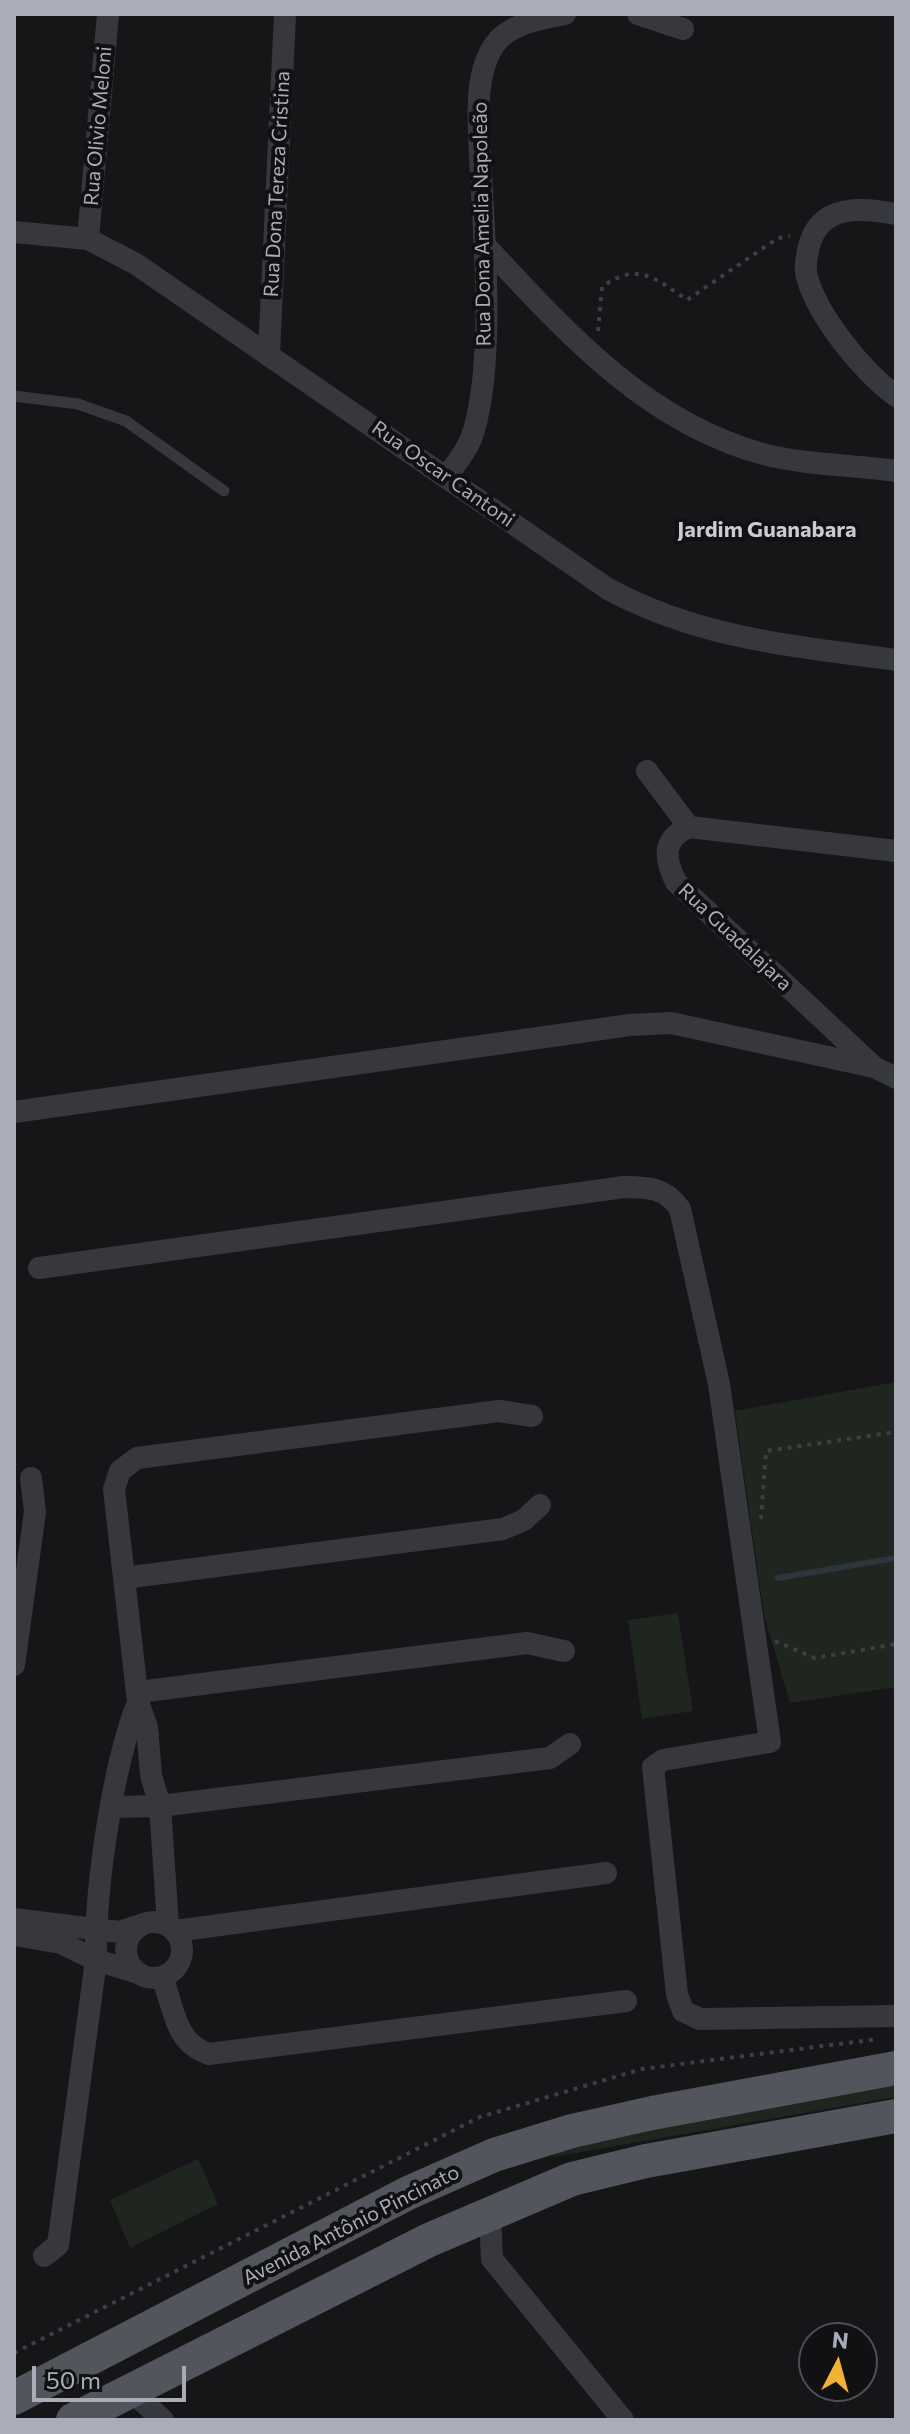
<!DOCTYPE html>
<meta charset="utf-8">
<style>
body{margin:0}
#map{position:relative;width:910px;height:2434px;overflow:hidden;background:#161618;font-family:Commissioner,sans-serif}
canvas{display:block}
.frame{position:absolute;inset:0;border:16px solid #a8adb8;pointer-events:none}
.north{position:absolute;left:798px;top:2322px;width:80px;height:80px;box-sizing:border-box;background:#111113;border:2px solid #4d4f55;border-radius:50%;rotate:6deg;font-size:22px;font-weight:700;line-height:32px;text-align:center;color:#a8adb8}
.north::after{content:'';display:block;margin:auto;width:28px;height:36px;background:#f2b134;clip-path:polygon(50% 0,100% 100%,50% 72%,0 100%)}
.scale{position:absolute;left:32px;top:2366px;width:154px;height:36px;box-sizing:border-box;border:4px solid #a8adb8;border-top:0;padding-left:10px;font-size:24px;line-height:28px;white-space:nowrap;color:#a8adb8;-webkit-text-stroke:6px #111113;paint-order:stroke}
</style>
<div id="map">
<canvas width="910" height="2434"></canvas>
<div class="frame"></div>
<div class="north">N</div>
<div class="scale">50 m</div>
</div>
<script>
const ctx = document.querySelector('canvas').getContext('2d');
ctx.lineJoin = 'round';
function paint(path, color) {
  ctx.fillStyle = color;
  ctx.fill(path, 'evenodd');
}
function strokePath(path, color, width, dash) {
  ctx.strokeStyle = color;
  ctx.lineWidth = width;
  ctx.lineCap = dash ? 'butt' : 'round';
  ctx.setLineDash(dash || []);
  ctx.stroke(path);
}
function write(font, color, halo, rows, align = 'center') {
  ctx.font = font + ' Commissioner,sans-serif';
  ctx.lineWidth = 8;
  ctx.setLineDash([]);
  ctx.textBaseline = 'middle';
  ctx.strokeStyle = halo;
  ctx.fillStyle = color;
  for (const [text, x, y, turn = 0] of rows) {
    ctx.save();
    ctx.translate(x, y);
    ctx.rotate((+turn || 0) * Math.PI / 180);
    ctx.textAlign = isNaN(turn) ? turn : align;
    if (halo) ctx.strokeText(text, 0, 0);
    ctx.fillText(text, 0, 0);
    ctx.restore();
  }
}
paint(new Path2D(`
 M896,1382V1687L790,1703L764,1615L735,1411Z
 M678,1613L693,1711L642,1719L628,1620Z
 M896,2083V2097L552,2157L578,2135Z
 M198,2159L218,2204L130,2248L110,2200Z`), '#1e261f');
strokePath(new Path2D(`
 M778,1578L896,1558`), '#2c353c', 6);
strokePath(new Path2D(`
 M598,331L602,287C637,261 655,278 687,300L778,238L790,236
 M761,1519L766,1451L896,1432
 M775,1641L815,1658L896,1644
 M14,2353L480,2117L642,2069L878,2039`), '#3d3f44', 4, [4, 6]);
strokePath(new Path2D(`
 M14,396L78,404L126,421L224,491`), '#37383d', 11);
strokePath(new Path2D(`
 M638,14L683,29
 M896,214C861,207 820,204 809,246C807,256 804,268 807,277C818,317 863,372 896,396
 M14,232L88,239L136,264L608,589C701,639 794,646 896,660
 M88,239L108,14
 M484,244C564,330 645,422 763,454C805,465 853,465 896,471
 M269,354L285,14
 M447,476C458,461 469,448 474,430C495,357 484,234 480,157C479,122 473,75 495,44C510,23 541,19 565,14
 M647,771L689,827
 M896,851L689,827C662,839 664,858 676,882L874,1067L896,1078
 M14,1112L630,1025L671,1023L874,1067
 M39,1268L624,1187C649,1187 666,1188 680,1209L719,1384L770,1742L663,1760L653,1767L677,1994L683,2011L700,2019L896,2016
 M124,1578L503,1529L524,1520L540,1505
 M14,1665L35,1512L31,1478
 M138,1692L527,1643L564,1651
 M138,1702L147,1727L151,1775L160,1806L168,1925
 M113,1807L160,1806L550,1758L570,1744
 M14,1919L119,1932L141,1925
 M126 1950a28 28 0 1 1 56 0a28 28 0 1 1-56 0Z
 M175,1931L606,1873
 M14,1935L61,1943L96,1960L135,1972
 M162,1977C175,2010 174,2042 209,2054L626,2001
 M490,2215L492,2259L623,2420
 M44,2256L58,2245L96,1960C95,1889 112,1768 138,1702L114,1489L120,1471L137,1458L499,1411L532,1416
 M131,2391L163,2420`), '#37383d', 22);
strokePath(new Path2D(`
 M14,2398L408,2193L494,2155L572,2131L652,2113L896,2068
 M73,2420L429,2240L572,2179L646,2161L896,2116`), '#53555c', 34);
write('20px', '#a8adb8', '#111113', [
 ["Rua Olivio Meloni",98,126,-85],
 ["Rua Dona Tereza Cristina",277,184,-87],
 ["Rua Dona Amelia Napoleão",482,224,-91],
 ["Rua Oscar Cantoni",443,474,35],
 ["Rua Guadalajara",735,937,43],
 ["Avenida Antônio Pincinato",351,2225,-27]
]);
write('bold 22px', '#c9ccd4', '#111113', [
 ["Jardim Guanabara",767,530]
]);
</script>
